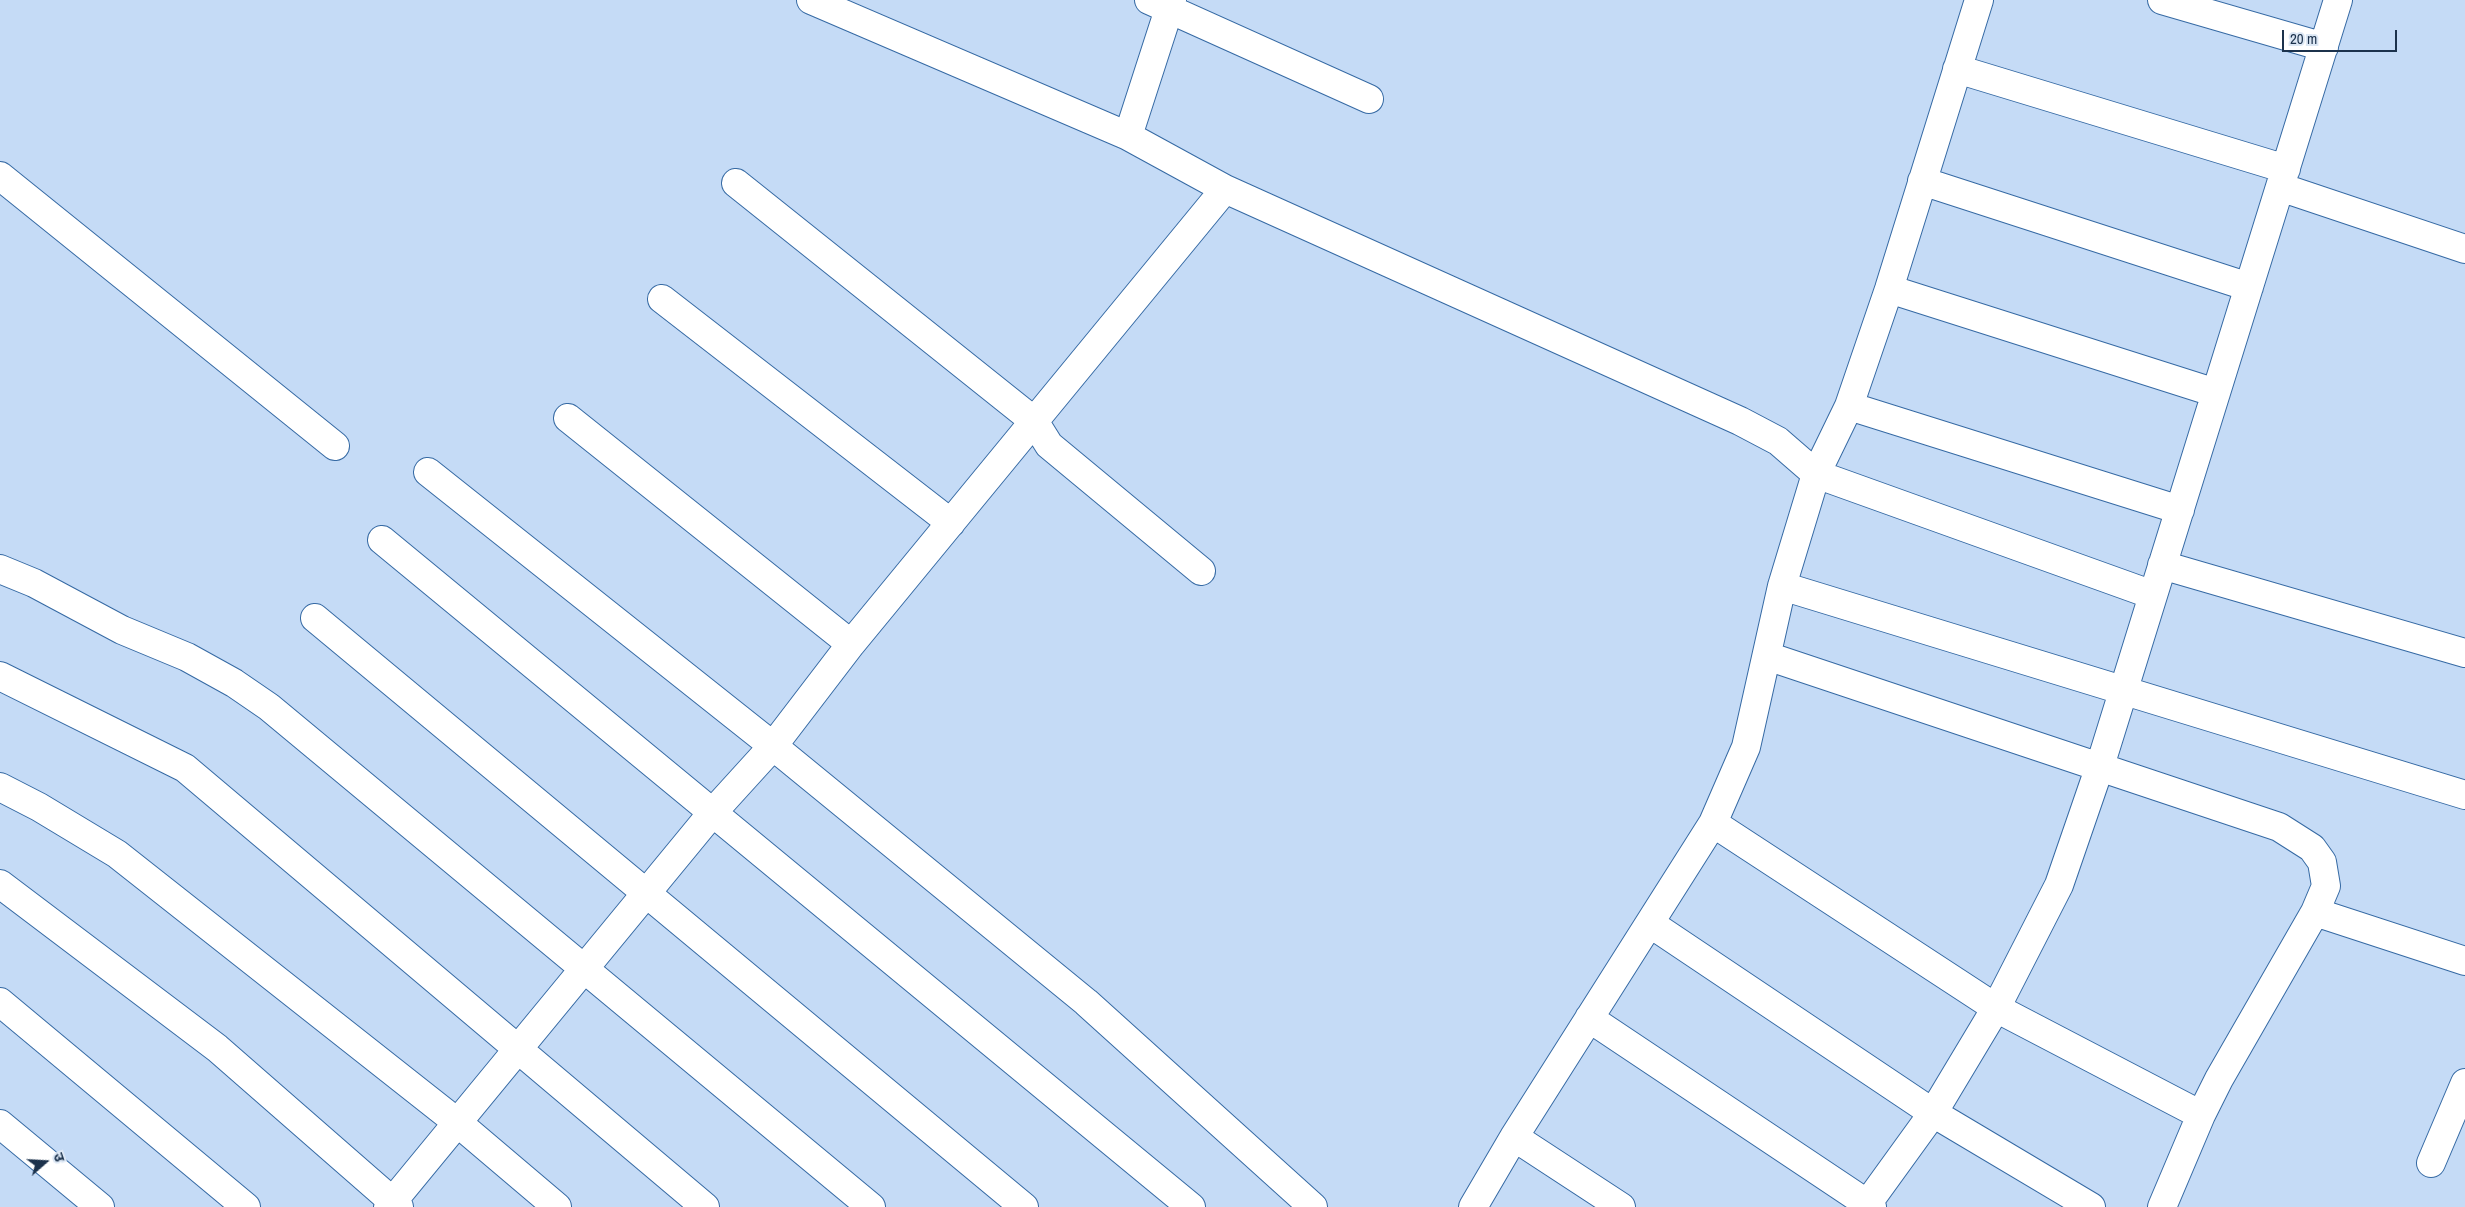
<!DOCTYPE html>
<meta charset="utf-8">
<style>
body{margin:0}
#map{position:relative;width:2465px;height:1207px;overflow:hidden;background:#c5dbf6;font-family:"Archivo Narrow","Noto Sans Devanagari",sans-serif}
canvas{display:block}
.north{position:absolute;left:20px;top:1137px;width:50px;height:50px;-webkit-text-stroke:4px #dce7f4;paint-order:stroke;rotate:71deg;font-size:14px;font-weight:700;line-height:20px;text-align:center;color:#1c324c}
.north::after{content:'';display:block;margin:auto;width:18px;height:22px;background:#1c324c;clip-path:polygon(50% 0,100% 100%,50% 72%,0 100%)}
.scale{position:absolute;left:2282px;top:30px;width:115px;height:22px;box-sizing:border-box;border:2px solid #1c324c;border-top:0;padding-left:6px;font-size:15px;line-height:18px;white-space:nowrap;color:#1c324c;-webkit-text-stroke:4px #dce7f4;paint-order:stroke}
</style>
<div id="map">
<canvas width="2465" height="1207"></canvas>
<div class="north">उ</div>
<div class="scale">20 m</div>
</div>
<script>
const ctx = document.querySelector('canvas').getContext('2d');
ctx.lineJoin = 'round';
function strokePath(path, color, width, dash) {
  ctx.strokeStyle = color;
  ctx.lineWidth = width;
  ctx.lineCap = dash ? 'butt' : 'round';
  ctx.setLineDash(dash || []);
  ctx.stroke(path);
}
const street = new Path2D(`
 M811,0L1128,136L1225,189L1740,421L1778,441L1816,474L2153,595
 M1149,0L1369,99
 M2162,0L2324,47
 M1957,69L2286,169
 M1128,136L1172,0
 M0,176L335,446
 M1922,181L2249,287
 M736,183L1034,421L1049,445L1201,571
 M2280,187L2465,249
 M1889,289L2216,393
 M662,299L951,523
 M1849,406L2180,510
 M568,418L851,644
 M428,472L773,746L1086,1002L1313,1207
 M382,540L1191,1207
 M2162,565L2465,653
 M0,569L34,583L122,630L187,657L234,683L269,707L871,1207
 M1782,586L2465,795
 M315,618L1024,1207
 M1767,656L2279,827L2312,848L2322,862L2326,886L2315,912L2219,1079L2201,1115L2162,1207
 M0,676L185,768L705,1207
 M0,787L39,807L117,854L458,1123L557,1207
 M1713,823L1996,1008L2201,1115
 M0,884L217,1048L399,1207
 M2315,912L2465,961
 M1651,924L1933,1113L2091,1207
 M0,1002L246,1207
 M1589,1018L1872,1207
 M0,1124L100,1207
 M1514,1137L1621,1207
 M2431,1163L2465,1083
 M388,1207L713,812L773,746L851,644L1225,189
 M1473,1207L1514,1137L1713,823L1746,747L1782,586L1816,474L1849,406L1889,289L1979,0
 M1865,1207L1933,1113L1996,1008L2059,885L2100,766L2338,0`);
strokePath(street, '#366aa4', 30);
strokePath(street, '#fff', 28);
</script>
